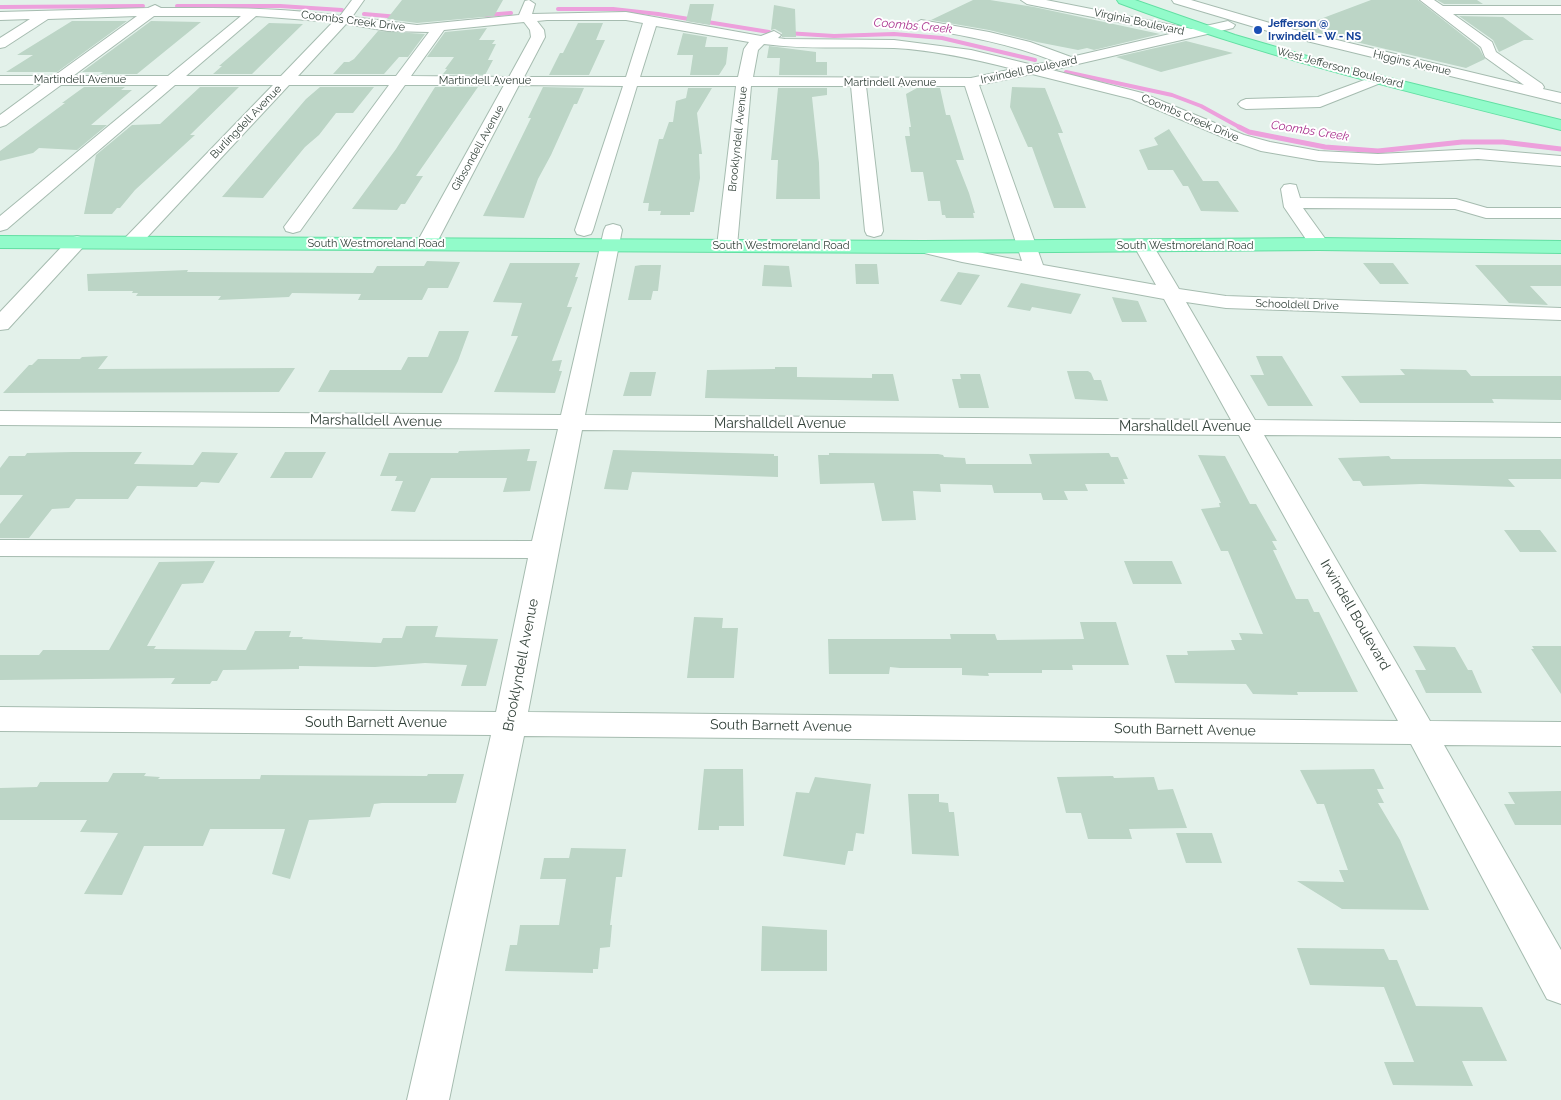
<!DOCTYPE html>
<style>
body{margin:0}
canvas{display:block;background:#e3f1ea}
</style>
<canvas width="1561" height="1100"></canvas>
<script>
const ctx = document.querySelector('canvas').getContext('2d');
ctx.lineJoin = 'round';
function strokePath(path, color, width, dash) {
  ctx.strokeStyle = color;
  ctx.lineWidth = width;
  ctx.lineCap = dash ? 'butt' : 'round';
  ctx.setLineDash(dash || []);
  ctx.stroke(path);
}
function paint(path, color) {
  ctx.fillStyle = color;
  ctx.fill(path, 'evenodd');
}
function write(font, color, halo, rows, align = 'center') {
  ctx.font = font + ' Raleway,sans-serif';
  ctx.lineWidth = 4;
  ctx.setLineDash([]);
  ctx.textBaseline = 'middle';
  ctx.strokeStyle = halo;
  ctx.fillStyle = color;
  for (const [text, x, y, turn = 0] of rows) {
    ctx.save();
    ctx.translate(x, y);
    ctx.rotate((+turn || 0) * Math.PI / 180);
    ctx.textAlign = isNaN(turn) ? turn : align;
    if (halo) ctx.strokeText(text, 0, 0);
    ctx.fillText(text, 0, 0);
    ctx.restore();
  }
}
strokePath(new Path2D(`
 M177,6H280L342,10
 M0,7L143,6
 M558,9H613L658,14L769,32
 M364,14L399,17
 M486,15L511,13
 M786,33L834,36L894,34L942,38L1035,60
 M1066,72L1172,95L1201,106L1241,128`), '#eda0dc', 4);
strokePath(new Path2D(`
 M1239,127L1249,132L1325,147L1378,151L1462,142H1503L1561,149`), '#eda0dc', 5);
paint(new Path2D(`
 M402,0H503L494,16L417,23L387,19Z
 M973,0H990L1034,7L1160,34L1094,50L1087,48L1078,50L1037,42L989,30L931,20Z
 M1371,0H1418L1479,48L1485,59L1466,68L1301,29L1304,28L1299,27Z
 M1437,0H1477L1483,4H1444Z
 M690,4H714L710,25L686,21Z
 M774,5L795,9L796,37H782V33L775,29L771,30Z
 M1459,16L1503,17L1534,40H1524L1499,52L1493,40Z
 M72,21H127L57,72H6L33,55H17Z
 M151,21L201,22L137,74H100L103,72H82Z
 M269,23L303,24L252,74H213L222,66H219Z
 M578,23H603L596,40H605L589,75H549L560,53H563Z
 M487,28L479,40H495L492,44H496L488,60H493L485,75L443,74L447,69H445L454,57H427L445,32Z
 M378,31L425,34L408,57H399L384,74H333L344,62H349L354,59Z
 M683,33L707,37L705,47H728L726,64L719,75H690L693,55H677Z
 M1186,41L1233,53L1161,72L1116,57Z
 M769,46L816,52V62H827V75H779L780,58H767Z
 M84,87H125L121,90H132L91,125H107L77,150L39,148L33,153L0,161V151L65,103H62Z
 M200,87H239L190,135H195L135,190L120,208H117L112,214H84L96,155L132,125L160,124Z
 M320,87H374L353,113H336L319,135L305,147L263,198L222,197L306,99Z
 M435,87H478L416,176H423L405,204H401L397,210L352,209L396,149Z
 M543,87L584,88L577,104H574L551,155L538,179L524,218L483,216L531,118H528Z
 M1012,87L1045,88L1063,133H1058L1086,208H1054L1032,147H1028L1010,107Z
 M688,88H712L697,113L702,154H699L700,178L694,212H690V215H660L661,211H648L649,203H643L659,139H663L669,122H673L676,101L686,98Z
 M778,88H827V95L812,97L819,163L820,199H776L778,160H771Z
 M917,88H940L946,115H950L964,160H956L969,193L975,213H973L974,218H946L945,215H942L940,201H928L923,172H911L905,136H910L909,127H911L906,94Z
 M1169,129L1203,181H1218L1239,212L1201,211L1188,186H1183L1173,170H1148L1139,150L1158,145L1154,138Z
 M427,261L460,262L448,288H428L422,300H358L361,294L292,293L289,297L218,300L221,296H136L138,293H132L133,291H88L87,274L188,270L187,272L373,273L377,266H424Z
 M510,263H580L575,277H578L567,307H572L552,361L562,360L559,371H562L555,393L494,392L518,336H511L522,303L493,302Z
 M1363,263H1393L1409,284H1380Z
 M855,264H877L879,284H856Z
 M641,265H661L658,291H653L651,300H628L635,266Z
 M764,265L789,266L792,287L762,286Z
 M1475,265H1561V286H1530L1548,305L1509,303Z
 M958,272L980,275L961,305L940,301Z
 M1021,283L1042,287L1081,294L1071,314L1032,307L1030,311L1007,307Z
 M1112,297L1138,301L1147,322H1122Z
 M439,331H469L458,361L442,393L318,392L330,370H401L408,357H428Z
 M108,356L98,369L295,368L279,392L3,393L29,365H32L38,359H80L82,357Z
 M1256,356H1282L1313,406H1268L1250,375H1264Z
 M775,367H797V377L872,378V374H893L899,401L705,398L707,370L775,369Z
 M1400,369L1466,370L1471,376H1561V400L1492,399L1494,403H1360L1341,376L1405,375Z
 M1067,371H1088L1091,373L1094,380H1101L1108,401L1075,399Z
 M630,372H656L651,396H623Z
 M960,374H980L989,408H959L952,379H961Z
 M530,449L527,461H537L530,491L503,492L507,478H431L415,512L391,511L403,481H395L397,476H380L389,453H458L459,451Z
 M613,450L774,454V456H778V477L632,472L628,490L604,489Z
 M73,452H142L134,464L193,465L202,452L238,453L219,483L201,482L197,487L137,486L128,499H76L69,508L52,509L29,538H0V524L23,495H0V468L9,456H25L27,453Z
 M285,452H326L312,478H270Z
 M829,453L938,454L943,455L944,457L965,458L966,464H1032L1029,454L1109,453L1111,457H1118L1128,479H1123L1125,484H1085L1088,491H1064L1068,500H1043L1041,493H994L992,485L940,484L941,492L913,491L916,520L882,521L874,483L820,484L818,455H829Z
 M1198,455L1225,456L1250,504H1256L1277,541H1272L1277,550H1273L1296,599H1308L1314,612H1319L1358,692H1297L1298,695L1253,694L1246,684L1175,683L1166,655H1188L1187,651L1235,650L1231,640H1242L1239,633L1263,634L1228,551H1221L1201,509L1220,507L1219,503H1221Z
 M1389,456L1391,459H1561V479H1508L1515,487L1421,484L1363,486L1360,481H1353L1338,458Z
 M1504,530H1540L1557,552H1520Z
 M215,561L203,583L182,584L147,646H156L154,649L246,650L255,631H291L289,637H303L302,639L381,643L383,638H402L406,626H438L435,637L498,639L486,686H461L467,665L425,663L375,667L299,666V669L223,670L217,681H212L210,684H171L175,678L0,680V655H39L43,650H109L159,562Z
 M1124,561H1172L1182,584H1133Z
 M694,617L723,618L722,628H738L734,678H687Z
 M1080,622H1116L1129,665H1072L1073,670H1042V673H988L989,676L962,675V668H900L890,667L889,674H829L828,639H951L950,634H995L997,640L1084,639Z
 M1413,646L1455,647L1468,670H1472L1482,693H1426L1415,670H1426Z
 M1532,646H1561V694L1531,649H1534Z
 M704,769H743L744,826H719V830H698Z
 M1374,769L1384,789H1377L1384,803H1378L1400,840L1429,910L1342,909L1297,881L1344,882L1339,870H1348L1324,804H1317L1300,770Z
 M113,773H146L144,776L160,777L158,779H260L261,775L427,776L428,774H464L456,803H382L374,804L370,817L309,820L290,879L272,874L285,829H210L203,846H144L122,895L84,894L118,833L80,832L87,820H0V788L37,787L40,782H108Z
 M1113,776L1114,778L1154,777L1158,790L1173,789L1187,828L1129,829L1132,839H1088L1081,813H1066L1057,777Z
 M815,777L871,784L864,834L856,833L853,851H848L845,865L783,856L796,792L809,793Z
 M1561,791V825H1515L1504,804H1515L1508,792Z
 M908,794H939V802L948,803L949,812H954L959,856L912,854Z
 M1176,833H1212L1222,863H1186Z
 M571,848L626,849L622,877H616L610,925H612L610,947L600,948L598,969H593V973L505,971L510,945H517L520,925H559L566,879H540L544,858H569Z
 M762,926L827,930V971H761Z
 M1297,948L1384,949L1389,960H1397L1416,1006L1482,1007L1507,1061H1462L1473,1086L1393,1085L1384,1062H1414L1384,987L1310,985Z`), '#bcd5c6');
const minor = new Path2D(`
 M352,0H364L352,17L417,25L519,15L525,1L529,0L535,4L532,14L626,12L761,36L774,31L781,35L778,38L785,39L894,40L971,50L1033,65L1054,61C1011,44 967,36 921,28L914,24L921,20L989,32L1030,42L1071,57L1174,33L1027,4L1021,0H1046L1192,29L1228,21L1235,25L1233,28L1052,70L1142,93L1244,135L1270,142L1319,151L1378,154L1478,149L1561,156V166L1478,159L1378,164L1319,161L1261,151L1232,141L1132,99L1032,74L979,85L1043,265L1156,285L1134,246L1137,242L1144,240L1151,242L1179,289L1226,296L1561,308V320L1226,308L1186,302L1255,420L1561,423V437L1264,435L1430,721L1561,722V746L1444,745L1561,950V1004L1547,999L1411,744L524,736L449,1100H407L491,735L0,731V707L496,712L528,558L0,556V540L532,541L558,429L0,425V411L561,415L604,230L606,226L613,224L620,226L622,230L585,415L1231,420L1164,299L962,262L916,251L913,247L916,243L923,241L1022,261L965,86H866L883,231L881,235L874,237L867,235L865,231L851,86H751L737,246L734,250L727,252L720,250L717,246L736,86H637L593,230L591,234L584,236L577,234L575,230L623,86L519,85L436,244L433,248L426,250L419,248L416,244L504,85H405L300,231L293,233L286,231L284,227L389,85H289L139,246L132,248L125,246L122,242L125,238L273,85H175L7,229L0,231V216L158,85H61L6,125L0,127V115L42,84H0V76H54L137,16L48,19L5,47L0,48V38L30,19L0,20V12L148,8L155,5L161,8C220,8 280,7 340,16ZM154,16H241L168,76H73ZM256,16L333,22L281,76H186ZM547,20H626L643,23L626,77H524L545,37L544,30L537,21ZM524,22L530,30L531,37L509,77L411,76L444,30ZM346,24L388,31L429,32L396,76H298ZM656,26L749,42L744,49L738,77H640ZM764,44C807,50 850,46 894,48C934,50 974,59 1013,69L971,78L753,77L758,50ZM582,430L1239,435L1398,721L528,712Z
 M1172,0H1191L1287,28L1524,85L1485,57L1481,47L1420,0H1434L1443,6H1561V14H1453L1492,42L1496,52L1542,84L1544,87L1543,89L1561,93V103L1278,34L1174,3Z
 M1378,75L1383,76L1385,79L1383,82L1320,107L1246,109L1241,107L1238,104L1241,101L1246,99L1318,97Z
 M1290,184L1296,185L1300,198L1456,199L1487,208H1561V218H1486L1455,209L1303,208L1329,244L1326,248L1319,250L1312,248L1284,207L1281,189L1284,185Z
 M77,236L84,238L87,242L84,246L8,329L0,330V312L70,238Z`);
const major = new Path2D(`
 M1117,0H1135L1235,35L1345,67L1561,120V130C1412,93 1263,57 1119,3Z
 M0,236L923,241L1319,238L1561,241V253L1319,250L923,253L0,248Z`);
strokePath(minor, '#a6bcb0', 2);
strokePath(major, '#63dfa3', 2);
paint(minor, '#fff');
paint(major, '#92fbca');
for (const [x, y, r, color] of [
 [1258,30,5,"#1a4fb4"]
]) {
  const dot = new Path2D();
  dot.arc(x, y, r, 0, 2 * Math.PI);
  ctx.fillStyle = color;
  ctx.fill(dot);
  strokePath(dot, '#fff', 2);
}
write('11px', '#33423a', '#fff', [
 ["Coombs Creek Drive",353,21,7],
 ["Virginia Boulevard",1139,22,12],
 ["Higgins Avenue",1412,63,13],
 ["West Jefferson Boulevard",1340,68,15],
 ["Irwindell Boulevard",1029,70,-12],
 ["Martindell Avenue",80,80],
 ["Martindell Avenue",485,81],
 ["Martindell Avenue",890,83],
 ["Coombs Creek Drive",1190,118,23],
 ["Burlingdell Avenue",246,122,-46],
 ["Brooklyndell Avenue",738,139,-84],
 ["Gibsondell Avenue",478,148,-61],
 ["South Westmoreland Road",376,244],
 ["South Westmoreland Road",781,246],
 ["South Westmoreland Road",1185,246],
 ["Schooldell Drive",1297,305,2]
]);
write('bold 11px', '#164399', '#fff', [
 ["Jefferson @",1268,24],
 ["Irwindell - W - NS",1268,37]
], 'left');
write('italic 12px', '#aa318d', '#fff', [
 ["Coombs Creek",913,26,5],
 ["Coombs Creek",1310,131,9]
]);
write('14px', '#33423a', '#fff', [
 ["Marshalldell Avenue",376,421,1],
 ["Marshalldell Avenue",780,424],
 ["Marshalldell Avenue",1185,427],
 ["Irwindell Boulevard",1355,615,60],
 ["Brooklyndell Avenue",521,665,-79],
 ["South Barnett Avenue",376,723],
 ["South Barnett Avenue",781,726,1],
 ["South Barnett Avenue",1185,730,1]
]);
</script>
